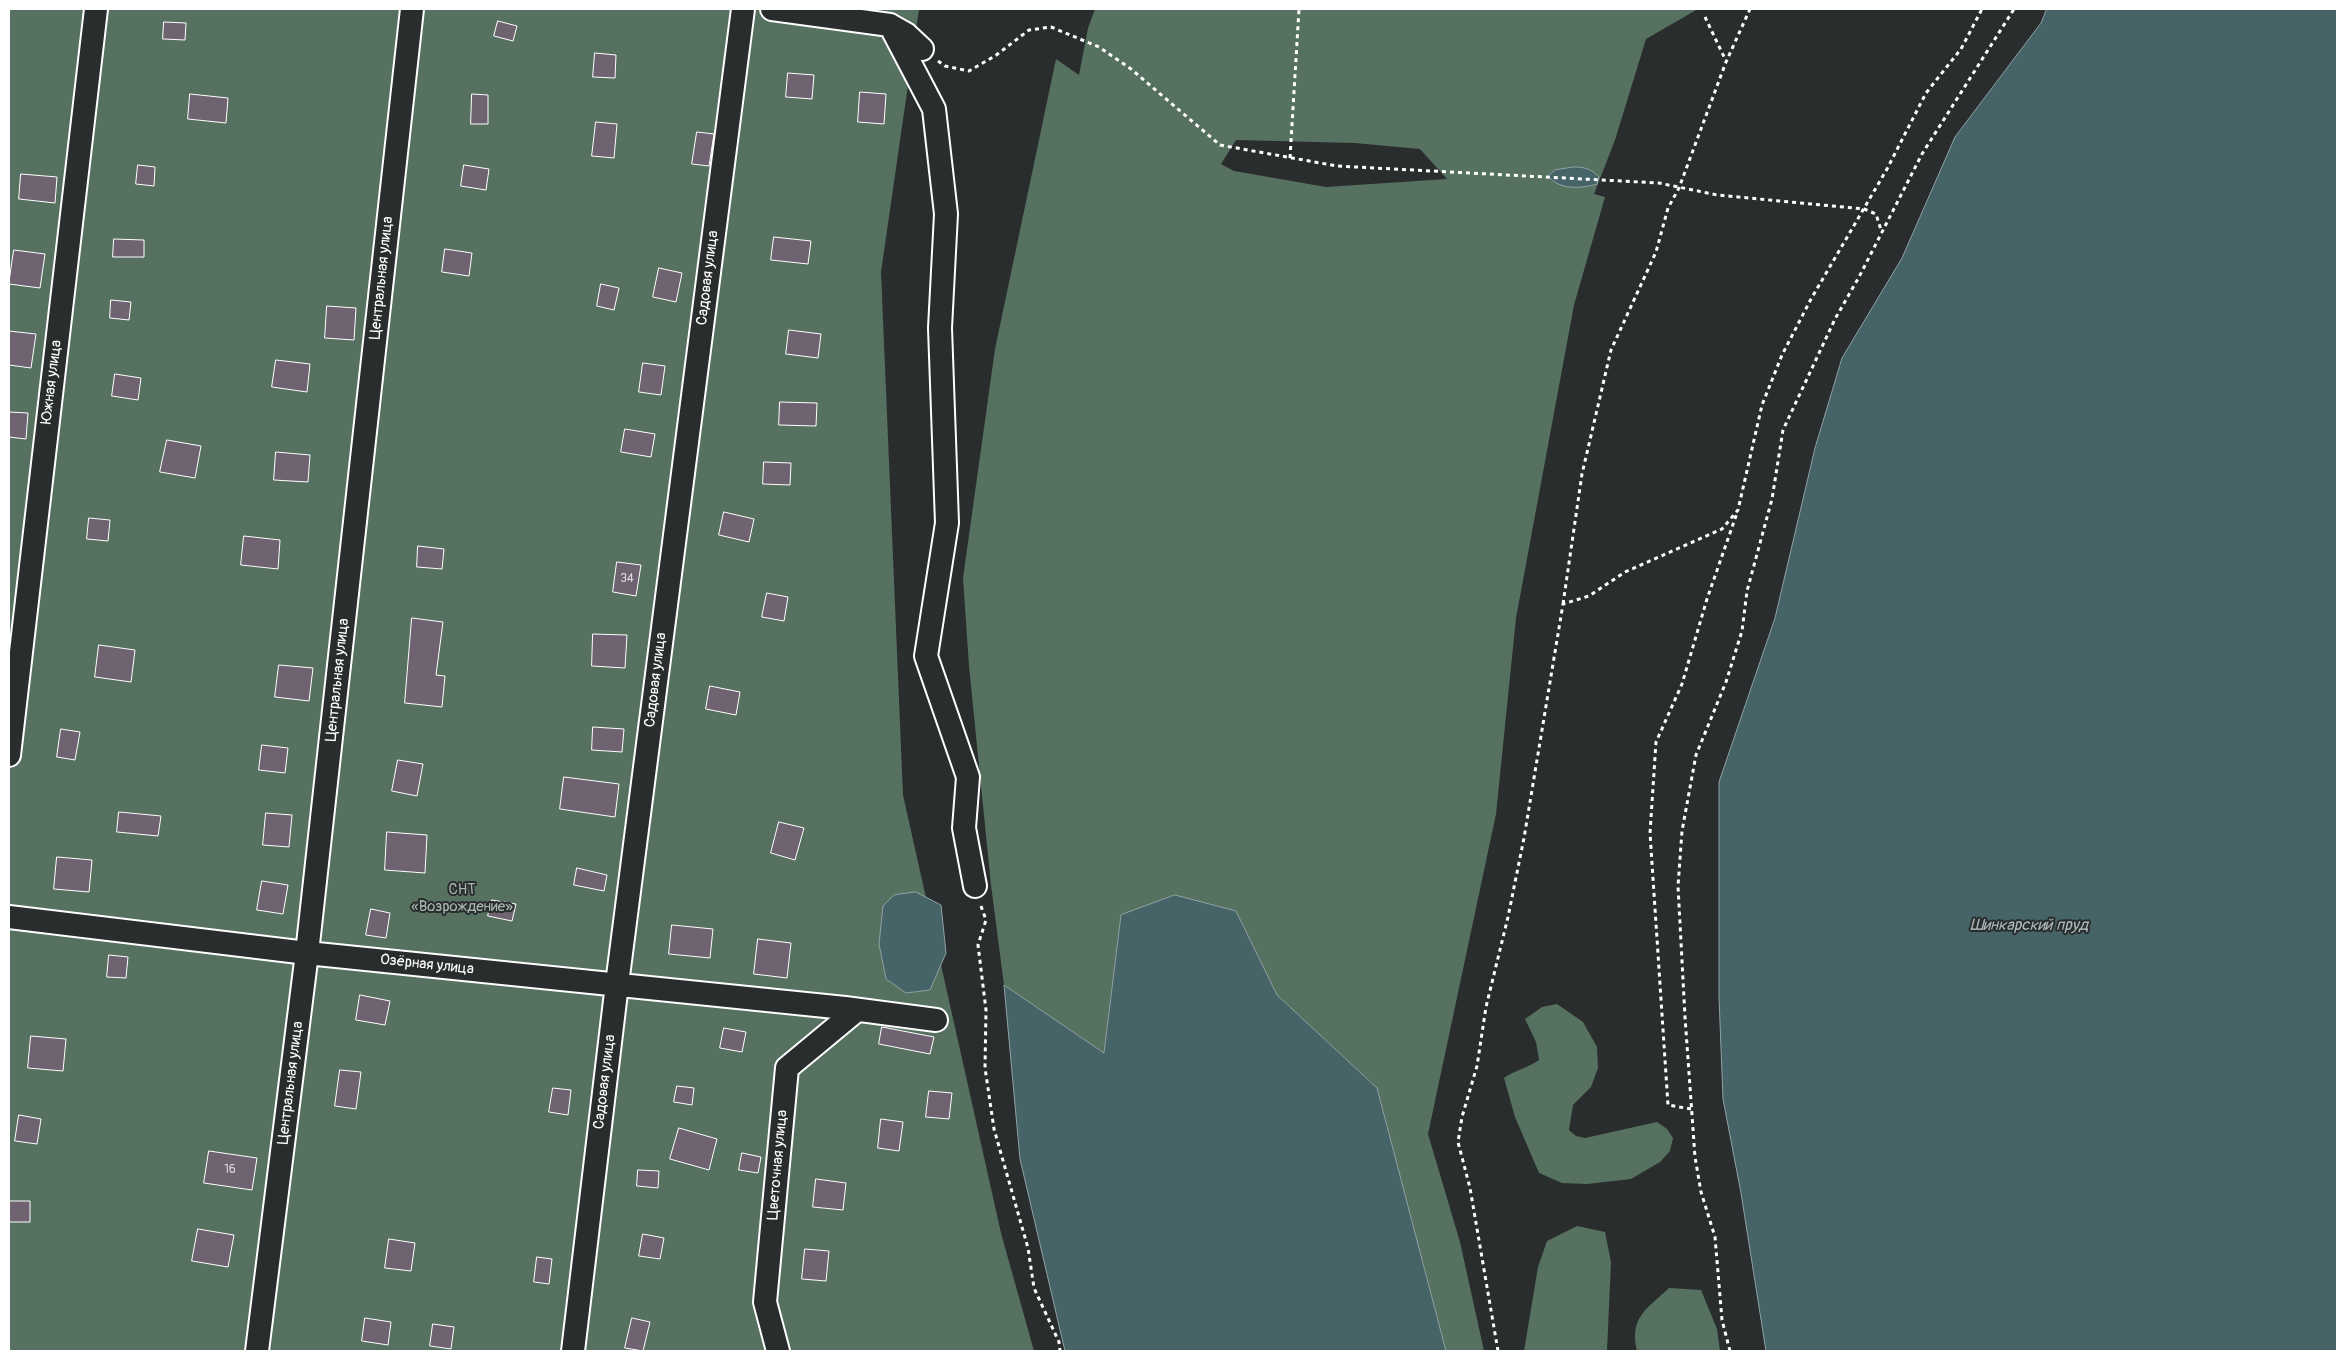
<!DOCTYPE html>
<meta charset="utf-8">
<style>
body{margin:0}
#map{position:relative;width:2346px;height:1360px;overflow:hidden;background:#2a2d2e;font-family:Pangolin,sans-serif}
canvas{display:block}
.frame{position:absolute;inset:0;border:10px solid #fff;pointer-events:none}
</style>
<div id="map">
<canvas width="2346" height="1360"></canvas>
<div class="frame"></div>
</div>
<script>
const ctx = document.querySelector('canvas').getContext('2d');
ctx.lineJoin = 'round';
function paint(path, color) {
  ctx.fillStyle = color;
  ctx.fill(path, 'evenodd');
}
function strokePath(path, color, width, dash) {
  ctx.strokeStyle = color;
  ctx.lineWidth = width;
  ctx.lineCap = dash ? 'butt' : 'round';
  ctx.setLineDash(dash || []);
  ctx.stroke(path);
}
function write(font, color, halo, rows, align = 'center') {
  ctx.font = font + ' Pangolin,sans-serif';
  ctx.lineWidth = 4;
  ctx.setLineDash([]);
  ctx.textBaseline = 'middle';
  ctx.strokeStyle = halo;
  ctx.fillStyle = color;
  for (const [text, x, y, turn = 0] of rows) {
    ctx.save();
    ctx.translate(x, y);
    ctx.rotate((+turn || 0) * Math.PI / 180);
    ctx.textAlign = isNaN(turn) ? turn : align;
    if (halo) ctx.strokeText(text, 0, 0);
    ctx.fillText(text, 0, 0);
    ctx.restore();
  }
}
paint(new Path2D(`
 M9,9H919L881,272L903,795L1001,1233L1034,1351H9Z
 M1095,9H1698L1646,39L1615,140L1594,194L1605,197L1574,305L1516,618L1496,814L1428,1134L1460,1242L1484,1351H1446L1377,1088L1277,995L1236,911L1121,915L1104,1053L1004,985L991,885L969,666L963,578L995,349L1056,59L1079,75L1088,28ZM1236,140L1355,143L1420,149L1447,179L1326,187L1234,171L1221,164Z
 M1557,1004L1583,1022L1597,1047L1598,1068L1591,1087L1573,1105L1569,1130L1576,1136L1585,1138L1657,1122L1667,1129L1673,1138L1670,1151L1660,1162L1631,1179L1587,1184L1562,1183L1539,1173L1515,1117L1504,1078C1515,1070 1528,1068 1539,1060L1536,1042L1525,1019L1542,1007Z
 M1577,1226L1605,1232L1611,1262L1607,1351H1524L1538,1267L1547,1241Z
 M1669,1288L1701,1290L1717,1329L1720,1351H1637C1629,1317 1647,1309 1669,1288Z`), '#56715f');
const water = new Path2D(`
 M2047,9H2337V1351H1766L1741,1193L1723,1099L1719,997V782L1775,618L1815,448L1842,358L1902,258L1955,137L2041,23Z
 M1574,167C1585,167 1591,169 1599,177L1597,184C1581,189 1559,190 1548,176L1555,170Z
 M916,892L941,905L946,953L930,990L906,993L886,979L879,944L883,906L894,895Z
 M1175,895L1236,911L1277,995L1377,1088L1446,1351H1065L1020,1159L1004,985L1104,1053L1121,915Z`);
paint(water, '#466468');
strokePath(water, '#90a2a4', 1);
const building = new Path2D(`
 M498,21L517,26L513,41L494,36Z
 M164,22L186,23L185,40L163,39Z
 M595,53L616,55L615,78L593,77Z
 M788,73L814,75L812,99L786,97Z
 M860,92L886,94L884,124L858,122Z
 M190,94L228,98L226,123L188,119Z
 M472,94L488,95V124H471Z
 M596,122L617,124L614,158L592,156Z
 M697,132L714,134L709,166L692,164Z
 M138,165L155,167L154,186L136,184Z
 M464,165L489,169L486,190L461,186Z
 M21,174L57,177L55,203L19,199Z
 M774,237L811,241L808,264L771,260Z
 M114,239L144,240V257H113Z
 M445,249L472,253L469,276L442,272Z
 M14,250L45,254L40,288L9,284Z
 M659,268L682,273L676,302L653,297Z
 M601,284L619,288L614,310L597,306Z
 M111,300L131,302L129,320L110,318Z
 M327,306L356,308L354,340L325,338Z
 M789,330L821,334L818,358L786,354Z
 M9,331L36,334L31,368L9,365Z
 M276,360L310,364L307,392L272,387Z
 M643,363L665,366L661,395L639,392Z
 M115,374L141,378L138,400L112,396Z
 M780,402L817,403L816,426L779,425Z
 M9,412L28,413L26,439L9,437Z
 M625,429L655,434L651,457L621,452Z
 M167,440L201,446L195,478L160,472Z
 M276,452L310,455L308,482L274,480Z
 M764,462L791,463L790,485L763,484Z
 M724,512L754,519L749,542L719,535Z
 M89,518L110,520L108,541L87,539Z
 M244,536L280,540L278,569L241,565Z
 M418,546L444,549L442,569L417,567Z
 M617,562L641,565L636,596L613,592Z
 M767,593L788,597L784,621L762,617Z
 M412,618L443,622L436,675L445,676L442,707L405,703Z
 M593,634L627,635L625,668L592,666Z
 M99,645L135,650L131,682L95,677Z
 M279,665L313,668L309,701L275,697Z
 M710,686L740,692L736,715L706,709Z
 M593,727L624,729L622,752L592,750Z
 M61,729L80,732L75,760L57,757Z
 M262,745L288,748L285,773L259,770Z
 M398,760L423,764L417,796L392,791Z
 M564,777L619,784L615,817L560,809Z
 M119,812L161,816L158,836L117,832Z
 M266,813L292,815L289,847L263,845Z
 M779,822L804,828L795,860L771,853Z
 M387,832L427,835L425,873L385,870Z
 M57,857L92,860L89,892L54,889Z
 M577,868L607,875L604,891L574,885Z
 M262,881L288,885L283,914L257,910Z
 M492,900L516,904L512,921L488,916Z
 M371,909L390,913L386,938L366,935Z
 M672,925L713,929L710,958L669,954Z
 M758,939L791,943L787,978L754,974Z
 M109,955L128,957L126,978L107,977Z
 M360,995L390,1001L385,1025L356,1020Z
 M882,1027L934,1037L930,1054L879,1044Z
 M724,1028L746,1032L742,1052L720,1048Z
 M31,1036L66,1039L63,1071L28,1068Z
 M340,1070L361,1072L356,1109L335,1106Z
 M677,1086L694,1088L692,1105L674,1102Z
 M553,1088L571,1090L568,1115L549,1112Z
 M929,1091L952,1093L949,1119L926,1117Z
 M19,1115L41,1119L37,1144L15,1141Z
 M881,1119L903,1122L899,1151L878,1148Z
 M679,1128L717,1139L709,1170L670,1159Z
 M209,1151L257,1158L252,1190L204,1183Z
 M742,1153L761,1157L758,1173L739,1170Z
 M638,1170L659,1171L658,1188L637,1186Z
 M816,1179L846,1183L843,1210L813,1207Z
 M9,1201H30V1222H9Z
 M198,1229L234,1235L228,1267L192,1261Z
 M643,1234L664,1238L660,1259L639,1256Z
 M389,1239L415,1243L411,1271L385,1268Z
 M805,1249L829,1251L826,1281L802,1279Z
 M537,1257L552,1259L549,1284L534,1282Z
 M365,1318L391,1322L388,1345L362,1341Z
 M632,1318L650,1322L643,1351L625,1348Z
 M433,1324L454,1327L451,1349L430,1346Z`);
paint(building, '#6f6372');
strokePath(building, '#fff', 1);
const minor = new Path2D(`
 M772,9L890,25L906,34L922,49
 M890,25L934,109L946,214L940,328L947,523L926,656L968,777L964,828L975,886
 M9,755L96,9
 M9,917L307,953L845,1008L936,1020
 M257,1351L307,953L412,9
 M573,1351L617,984L743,9
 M778,1351L765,1302L787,1068L857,1010`);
strokePath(minor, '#fff', 26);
strokePath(new Path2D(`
 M1705,17L1726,61
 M938,61L945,66L969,71L995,56L1029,30L1051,27L1099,47L1131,69L1220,145L1337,166L1659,183L1717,195L1864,209L1876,214L1881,230
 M1290,158L1299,9
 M1563,604L1582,474L1611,350L1656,252L1668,208L1679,188L1726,62L1750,9
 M981,906L986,920L978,945L986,1010L985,1068L994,1129L1028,1248L1034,1288L1059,1342L1060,1351
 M1691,1109L1668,1105L1650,833L1656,742L1682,684L1707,599L1737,513
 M1498,1351L1470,1188L1458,1142L1462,1117L1477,1066L1486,1007L1508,917L1524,838L1563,604L1589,596L1625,572L1722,529L1738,510L1762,405L1782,355L1811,299L1887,169L1926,93L1961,49L1982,9
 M1730,1351L1722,1320L1715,1237L1701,1192L1695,1157L1685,1017L1678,886L1682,831L1696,755L1726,682L1742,631L1747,591L1772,499L1783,430L1835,319L1859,277L1922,154L2014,9`), '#fff', 3, [4, 4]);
strokePath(minor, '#2a2d2e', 22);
write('12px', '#dbd8dc', null, [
 ["34",627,579],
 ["16",230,1170]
]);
write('15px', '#fff', '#2a2d2e', [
 ["Центральная улица",382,278,-84],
 ["Садовая улица",708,278,-83],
 ["Южная улица",52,382,-83],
 ["Центральная улица",338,680,-84],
 ["Садовая улица",656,680,-83],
 ["Озёрная улица",427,965,6],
 ["Садовая улица",605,1082,-83],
 ["Центральная улица",291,1083,-83],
 ["Цветочная улица",778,1165,-85]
]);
write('15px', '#aab8af', '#2a2d2e', [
 ["СНТ",462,890],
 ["«Возрождение»",462,907]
]);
write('italic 16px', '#acb9bb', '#2a2d2e', [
 ["Шинкарский пруд",2029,926]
]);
</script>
